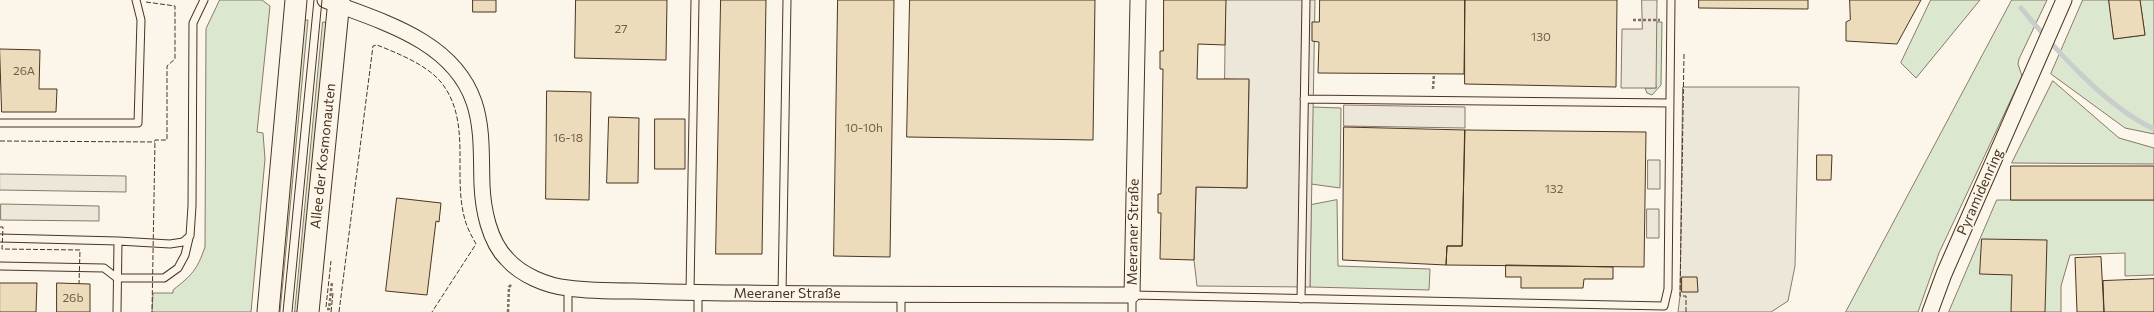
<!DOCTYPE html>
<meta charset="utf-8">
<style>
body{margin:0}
canvas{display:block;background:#fbf6e9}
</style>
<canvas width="2154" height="312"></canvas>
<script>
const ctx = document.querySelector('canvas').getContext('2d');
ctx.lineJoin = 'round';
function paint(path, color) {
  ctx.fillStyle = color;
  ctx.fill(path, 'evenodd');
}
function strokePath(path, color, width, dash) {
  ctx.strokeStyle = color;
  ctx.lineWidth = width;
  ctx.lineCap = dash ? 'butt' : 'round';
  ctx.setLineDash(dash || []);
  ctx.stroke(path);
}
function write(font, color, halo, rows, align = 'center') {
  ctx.font = font + ' Commissioner,sans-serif';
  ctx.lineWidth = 3;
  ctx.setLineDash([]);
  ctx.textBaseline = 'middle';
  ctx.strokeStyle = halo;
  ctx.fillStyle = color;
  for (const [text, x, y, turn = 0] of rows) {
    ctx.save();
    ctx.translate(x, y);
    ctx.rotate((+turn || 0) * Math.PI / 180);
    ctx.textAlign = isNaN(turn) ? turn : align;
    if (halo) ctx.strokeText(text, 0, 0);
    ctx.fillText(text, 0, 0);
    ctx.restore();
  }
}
const green = new Path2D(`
 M220,0H262L270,6L257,132L263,133L265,159L251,312H152L153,293H173V290C192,275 197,270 205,247L206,29Z
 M1931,0H1980L1916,78L1901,63Z
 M2012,0H2047L2019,59L2018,64L2022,76L1939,253L1918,312H1846Z
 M2083,0H2109L2114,39L2145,35L2140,0H2154V134L2125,128L2051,74Z
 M303,20H308L280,312H274Z
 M323,22L329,23L301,312H295Z
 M1643,22H1662L1661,85L1652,95L1647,93L1645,88H1656Z
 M2053,81L2119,138L2154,148V164L2012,163Z
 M1313,107L1341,108L1340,188L1311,184Z
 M1337,200L1338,266L1430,269L1429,290L1310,287L1311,205Z
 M1997,200H2154V275L2125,276V253L2070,255L2061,286V312H1949Z`);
paint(green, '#dce7d0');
strokePath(green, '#887966', 1);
const parking = new Path2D(`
 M1226,0H1315L1310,287L1197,286L1194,260L1196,187L1247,188L1249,80L1225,79Z
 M1642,0H1657L1656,88H1621L1622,29H1642Z
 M1683,87H1799L1795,266L1788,301L1771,312H1678L1680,296Z
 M1344,105L1465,107V128L1344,126Z
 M1648,160H1660V189H1648Z
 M0,174L126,176V192L0,190Z
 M1,204L99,206V221L1,220Z
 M1647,209H1659V238H1647Z`);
paint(parking, '#ede7d9');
strokePath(parking, '#887966', 1);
strokePath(new Path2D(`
 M2021,8C2055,49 2106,107 2154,129`), '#c9cecd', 5);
const building = new Path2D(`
 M473,0H496V12H473Z
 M576,0H667L666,60L575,58Z
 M721,0H766L762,254H716Z
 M838,0H894L890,257L834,256Z
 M910,0H1095L1093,140L907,137Z
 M1164,0H1226L1225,45L1198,44L1197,79H1249L1247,188L1196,187L1194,260L1160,259L1161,213H1158V194H1161L1163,69H1160V51H1163Z
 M1320,0H1465L1464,74L1318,73L1319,42L1312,41V22H1319Z
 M1465,0H1617L1616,87L1465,84Z
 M1699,0H1808V9L1699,8Z
 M1850,0H1921L1897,44L1846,41V22L1850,20Z
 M2109,0H2140L2145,35L2114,39Z
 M0,49L40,50L39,89H57L56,112H2Z
 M547,91L591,92L589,200L546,199Z
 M609,117L639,118L638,183H607Z
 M655,119H685V169H655Z
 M1344,127L1465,130L1462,246H1447L1446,265L1343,260Z
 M1465,130L1646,132L1644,267L1446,265L1447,246H1462Z
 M1817,155H1832L1831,180H1817Z
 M2011,166H2154V200H2011Z
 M397,198L441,203L439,222L436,221L427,295L386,291Z
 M1982,239L2047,240L2045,312H2011L2012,275L1980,274Z
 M2101,257L2104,312H2077L2075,258Z
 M1506,265L1613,267V279H1584L1583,288H1521V277H1506Z
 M1682,277H1697L1698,292H1682Z
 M2154,279V312H2104L2103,281Z
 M0,283H37L36,312H0Z
 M57,283L90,284V312H57Z`);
paint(building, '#ecdcbc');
strokePath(building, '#4a3520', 1);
const lane = new Path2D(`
 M1304,99L1670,103
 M0,123H138L141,20L136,0
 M0,238L118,241L170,244L183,242L190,236L192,206L193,23L204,0
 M0,266L104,268L117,278H164L178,268L185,255L189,238
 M690,292L695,0
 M782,294L787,0
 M1301,299L1306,0
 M117,312L118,241
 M568,312V288
 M698,312V293
 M901,312V293
 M1132,312V295L1664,306L1668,289L1671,0`);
const street = new Path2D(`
 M325,0C380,21 453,40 474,102C483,128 481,158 482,185C483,209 489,241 507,259C521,275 547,286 568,288C589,291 611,291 633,291C670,292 708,293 746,293C875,295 1004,294 1132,295L1138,0
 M1930,312L1944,274L2064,0`);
const secondary = new Path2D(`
 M268,312L296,0
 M308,312L339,0`);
strokePath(lane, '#4a3520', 9);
strokePath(street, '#4a3520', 17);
strokePath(secondary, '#4a3520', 23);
strokePath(new Path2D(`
 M1633,20H1660
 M1433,89L1434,74
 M327,309H329L332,282
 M508,312L509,287L512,284`), '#7f6f5c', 2.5, [3, 2]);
strokePath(lane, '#fbf6e9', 7);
strokePath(street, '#fbf6e9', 15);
strokePath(secondary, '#fbf6e9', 21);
strokePath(new Path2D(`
 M283,312L314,0
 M292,312L322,0`), '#4a3520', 1);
strokePath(new Path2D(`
 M146,2L175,6V59L167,66V140H155L152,312
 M1684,54L1680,296H1686V312
 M0,141L155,142
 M0,227H3L2,249L80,250L79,284
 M326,307L331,261
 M331,312L333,293
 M339,312L373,46L377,45C397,53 425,64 440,81C472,119 453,171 464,216C466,226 471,235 476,244L432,312`), '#4a3520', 1, [5, 2]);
write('12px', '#725f47', null, [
 ["27",621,29],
 ["130",1541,37],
 ["26A",24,71],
 ["10-10h",864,128],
 ["16-18",568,138],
 ["132",1554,189],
 ["26b",73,298]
]);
write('14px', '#4a3520', '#fbf6e9', [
 ["Allee der Kosmonauten",323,156,-84],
 ["Pyramidenring",1980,192,-66],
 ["Meeraner Straße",1133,232,-89],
 ["Meeraner Straße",787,293]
]);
</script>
